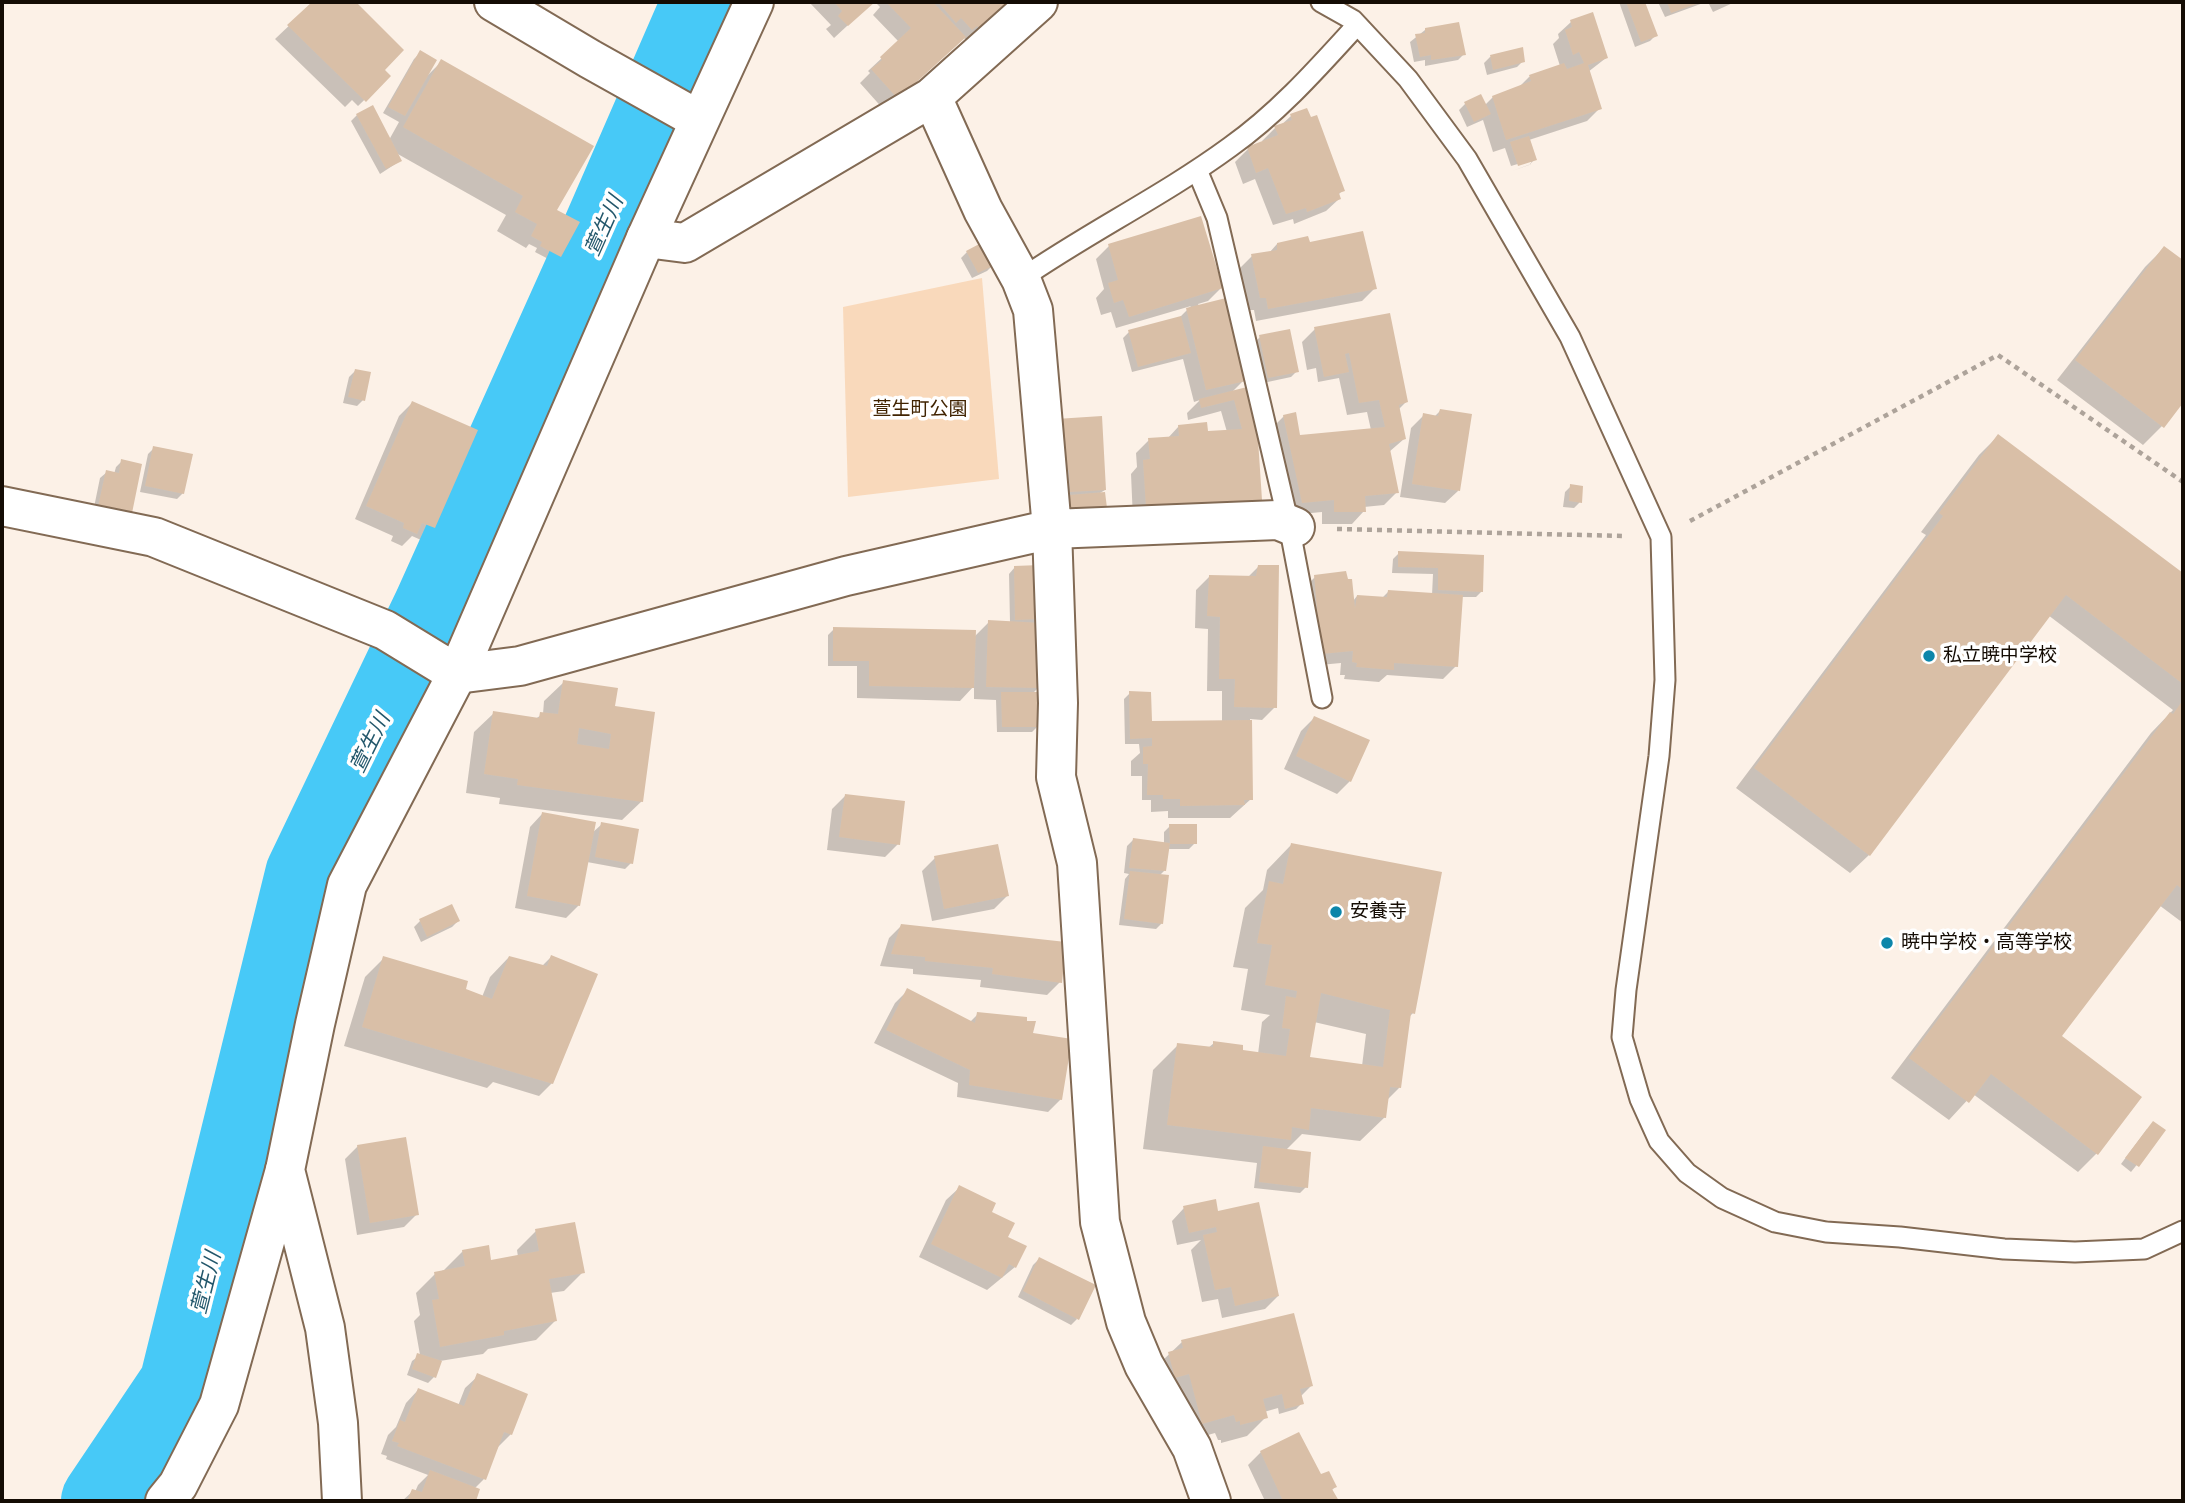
<!DOCTYPE html>
<meta charset="utf-8">
<style>
body{margin:0}
#map{position:relative;width:2185px;height:1503px;overflow:hidden;background:#fcf1e7;font-family:"Fira Sans",sans-serif}
canvas{display:block}
.frame{position:absolute;inset:0;border:4px solid #140c04;pointer-events:none}
</style>
<div id="map">
<canvas width="2185" height="1503"></canvas>
<div class="frame"></div>
</div>
<script>
const ctx = document.querySelector('canvas').getContext('2d');
ctx.lineJoin = 'round';
function paint(path, color) {
  ctx.fillStyle = color;
  ctx.fill(path, 'evenodd');
}
function strokePath(path, color, width, dash) {
  ctx.strokeStyle = color;
  ctx.lineWidth = width;
  ctx.lineCap = dash ? 'butt' : 'round';
  ctx.setLineDash(dash || []);
  ctx.stroke(path);
}
function write(font, color, halo, rows, align = 'center') {
  ctx.font = font + ' "Fira Sans","Noto Sans JP",sans-serif';
  ctx.lineWidth = 7;
  ctx.setLineDash([]);
  ctx.textBaseline = 'middle';
  ctx.strokeStyle = halo;
  ctx.fillStyle = color;
  for (const [text, x, y, turn = 0] of rows) {
    ctx.save();
    ctx.translate(x, y);
    ctx.rotate((+turn || 0) * Math.PI / 180);
    ctx.textAlign = isNaN(turn) ? turn : align;
    if (halo) ctx.strokeText(text, 0, 0);
    ctx.fillText(text, 0, 0);
    ctx.restore();
  }
}
paint(new Path2D(`
 M982,278L999,479L848,497L843,307Z`), '#f9d9bb');
paint(new Path2D(`
 M314,2H353L402,50L383,70L389,76L358,106L352,100L345,107L275,39Z
 M809,2H873L834,38L826,29L831,25Z
 M875,2H1009L967,41L963,37L885,111L860,83L870,73L868,71L899,42L873,15L880,7Z
 M1619,2H1643L1656,35L1650,41L1635,47Z
 M1658,2H1706L1665,17Z
 M1708,2H1735L1713,12Z
 M1571,22L1606,58L1588,72L1600,108L1587,121L1529,140L1535,159L1529,165L1512,171L1531,164V160L1511,166L1505,148L1493,152L1483,120L1467,127L1459,110L1465,104L1481,96L1485,105L1493,97L1519,87L1529,77L1560,66L1553,44L1559,38L1558,34Z
 M1425,30L1464,54L1458,60L1425,66V60L1414,62L1410,42Z
 M420,53L427,76L441,62L555,211L560,256L554,262L535,252L537,248L529,244L526,248L497,231L506,215L396,153L400,161L380,174L351,121L357,115L389,140L399,122L383,113L414,59Z
 M1490,57L1523,61L1517,67L1487,75L1484,63Z
 M1291,116L1343,190L1338,195L1339,199L1326,211L1294,224L1293,219L1273,225L1255,179L1243,184L1235,162L1248,149L1263,143L1262,141L1275,128L1280,126Z
 M1200,218L1221,288L1208,301L1198,304L1244,380L1232,392L1246,389L1260,499L1247,512L1133,520L1131,474L1137,467L1136,453L1149,440L1167,439L1179,426L1206,433L1227,432L1221,411L1188,420L1187,413L1200,400L1194,402L1183,359L1132,372L1123,338L1129,332L1178,319L1191,306L1116,328L1111,312L1101,315L1096,298L1104,289L1096,259L1109,246Z
 M1277,244H1309L1375,288L1362,301L1256,321L1254,310H1248L1239,269L1252,256L1269,253Z
 M2164,248L2183,262V400L2162,426L2143,445L2057,380L2145,267Z
 M967,252L993,265L987,271L972,278L961,258Z
 M1389,315L1406,402L1398,410L1404,439L1389,452L1397,492L1384,505L1364,507V511L1352,524H1322V512L1290,515L1271,429L1284,416L1299,437L1371,430L1367,412L1347,415L1339,378L1318,382L1316,368L1307,370L1302,342L1315,329Z
 M1260,337L1297,371L1291,377L1263,383L1254,343Z
 M355,371L363,400L357,406L343,403L349,377Z
 M412,403L434,527L421,540L412,536L402,546L391,541L393,536L355,519L399,416Z
 M1440,411L1458,491L1445,503L1400,497L1411,428L1424,415L1434,417Z
 M1100,418L1105,490L1064,515L1057,482Z
 M1998,436L2183,576V923L2159,905L2059,1036L2097,1153L2078,1172L1973,1094L1949,1120L1891,1078L2151,733L2173,710L2048,615L1869,855L1850,873L1736,788L1926,535L1921,532L1979,455Z
 M154,448L183,493L177,499L140,492L148,454Z
 M122,461L140,465L92,517L100,478L107,472L114,474L116,467Z
 M1571,486L1580,502L1574,508L1563,507L1565,492Z
 M1399,553L1482,556V591L1476,597H1461L1456,666L1443,679L1387,675L1379,682L1344,679L1345,675H1340L1341,663L1309,666L1302,590L1315,577L1353,601L1357,596L1382,598L1388,592L1432,595L1433,574L1392,573L1393,559Z
 M1015,567L1040,618L1034,624L1038,688L1032,694L1038,726L1032,732H997L996,700L974,699V686L960,701L857,698V666H828V635L834,629L974,637L989,622L1010,623L1009,574Z
 M1258,567L1275,707L1262,720L1250,719L1251,799L1230,818H1168V811L1151,812V800H1142V776H1131V761L1140,753L1139,744H1125L1124,699L1130,693L1150,723L1222,722V691H1207L1208,629L1195,628L1196,590L1209,577L1247,578Z
 M564,682L613,708L642,801L622,820L499,804L500,798L466,793L474,732L494,713L535,719L543,714L544,701Z
 M1314,718L1368,741L1350,781L1337,794L1284,769L1301,731Z
 M845,796L898,844L885,857L827,850L832,809Z
 M542,814L592,833L602,824L631,863L625,869L587,862L579,905L566,918L515,908L530,827Z
 M1170,826L1195,843L1189,849H1167L1165,870L1159,876L1162,923L1156,929L1119,925L1125,879L1129,874L1124,873L1127,846L1133,840L1164,844V832Z
 M1291,845L1413,1013L1408,1018L1399,1088L1387,1100L1385,1117L1360,1141L1302,1134L1285,1151L1306,1187L1300,1193L1254,1188L1257,1163L1143,1149L1153,1070L1178,1045L1208,1048L1214,1043L1241,1051L1258,1054L1262,1022L1270,1015L1241,1010L1248,969L1233,967L1245,908L1263,890L1267,870ZM1314,1022L1366,1034L1362,1066L1308,1058Z
 M935,858L1007,896L994,909L932,921L922,871Z
 M420,921H458L452,927L421,942L414,927Z
 M902,925L1060,982L1047,995L980,987L981,980L913,974V969L880,966L889,938Z
 M509,957L542,966L551,957L552,1083L539,1096L493,1082L487,1088L344,1046L365,977L384,958L482,997L490,977Z
 M908,990L970,1022L978,1014L1031,1034L1061,1099L1048,1112L957,1097L958,1083L874,1043L895,1003Z
 M2147,1129L2164,1131L2131,1172L2121,1164Z
 M358,1146L417,1214L404,1227L357,1235L345,1159Z
 M959,1188L989,1213L1006,1238L1015,1267L987,1290L919,1257L946,1200Z
 M1184,1208L1216,1214L1278,1296L1265,1309L1222,1318L1218,1299L1202,1302L1191,1250L1201,1240L1177,1245L1172,1221Z
 M536,1231L583,1272L564,1291L550,1293L555,1321L536,1340L488,1349L483,1354L440,1361L434,1377L428,1383L407,1375L412,1361L420,1355L414,1321L420,1315L416,1293L435,1274L444,1270L463,1251L490,1262L518,1257L517,1250Z
 M1039,1259L1077,1319L1071,1325L1018,1297L1033,1265Z
 M1182,1342L1311,1386L1300,1397L1302,1403L1296,1409L1279,1414L1278,1408L1264,1412L1266,1417L1247,1436L1221,1443V1440H1218L1215,1433L1183,1442L1163,1360Z
 M478,1376L511,1434L498,1447L484,1479L475,1488L478,1490L474,1501H402L413,1491L415,1492L418,1485L428,1475L386,1459L387,1456L381,1454L388,1435L396,1427L406,1403L418,1390L458,1406L465,1388Z
 M1261,1452L1320,1477L1335,1487L1331,1491L1337,1501H1265L1248,1465Z`), '#0003');
strokePath(new Path2D(`
 M103,1501L181,1385L307,875L435,608L596,250L704,2`), '#47c9f7', 84);
paint(new Path2D(`
 M312,2H356L404,50L385,70L391,76L366,102L287,25Z
 M834,2H875L848,26L838,16L842,11Z
 M886,2H933L966,37L898,99L871,69L882,60L880,57L911,28Z
 M938,2H1010L980,29L977,26L972,30L961,18L956,23Z
 M1626,2H1645L1658,36L1641,42Z
 M1667,2H1702L1671,13Z
 M1593,12L1608,58L1588,65L1602,109L1506,140L1492,96L1531,81L1529,75L1564,63L1567,69L1584,63L1579,52L1573,55L1565,30L1572,27L1570,20Z
 M1459,22L1466,55L1431,60V55L1420,57L1415,34L1425,33V28Z
 M1523,47L1525,62L1493,70L1490,55Z
 M420,50L437,60L405,116L388,107Z
 M441,59L594,146L557,210L580,222L561,257L540,246L542,242L531,236L537,224L515,212L523,196L403,127Z
 M1481,94L1491,114L1474,122L1464,102Z
 M373,105L402,161L386,169L356,114Z
 M1307,108L1311,117L1317,115L1345,191L1339,193L1341,199L1307,212L1306,208L1286,214L1268,168L1256,173L1247,147L1278,135L1274,126L1292,120L1290,114Z
 M1529,136L1537,160L1518,166L1510,142Z
 M1201,216L1223,288L1129,317L1123,300L1114,303L1108,283L1118,280L1108,244Z
 M1363,231L1377,289L1268,309L1266,298H1260L1251,254L1277,250V243L1308,236L1310,242Z
 M983,242L995,265L978,273L966,251Z
 M2164,246L2183,260V403L2164,428L2075,360Z
 M1226,298L1246,381L1206,390L1186,308Z
 M1390,313L1408,402L1399,405L1406,439L1389,444L1399,493L1365,496L1366,512H1334V500L1302,503L1283,415L1296,412L1300,435L1385,427L1379,400L1359,403L1349,353L1345,354L1349,372L1324,377L1314,327Z
 M1181,316L1191,353L1138,367L1128,330Z
 M1290,329L1299,372L1268,378L1259,335Z
 M355,369L371,372L365,401L348,397Z
 M1247,387L1257,424L1262,500L1146,508L1143,460L1150,459L1148,438L1179,436L1178,425L1207,422L1208,431L1242,429L1234,400L1201,408L1199,399Z
 M412,401L478,430L435,528L422,523L417,534L403,528L404,523L366,506Z
 M1440,409L1472,414L1460,491L1412,484L1423,413L1438,416Z
 M1102,416L1106,490L1070,492L1069,470L1060,472L1056,419Z
 M1998,434L2183,573V684L2066,595L1870,856L1754,768L1943,516L1939,513Z
 M153,446L193,454L184,494L145,486Z
 M121,459L142,464L131,518L97,511L106,470L119,473Z
 M1570,484L1583,486L1582,503L1569,501Z
 M1105,492L1107,508L1070,510L1069,495Z
 M1398,551L1484,555L1483,592L1438,590V568L1398,567Z
 M1040,565L1041,619L1015,620L1014,566Z
 M1258,565H1279L1277,708L1234,707L1235,679H1219L1220,617L1207,616L1209,575L1256,576Z
 M1346,571L1348,579H1352L1355,608L1357,595L1387,597L1388,590L1463,595L1458,667L1394,663V670L1356,667L1357,663L1352,662L1353,651L1321,654L1314,575Z
 M988,620L1042,623L1040,688L986,687Z
 M833,627L976,630L974,688L869,686V661H833Z
 M563,680L618,688L615,706L655,712L643,802L517,785L518,779L484,774L493,711L539,718L540,712L558,714ZM579,728L611,734L609,749L577,744Z
 M1129,691L1151,692L1152,721L1252,720L1253,800H1244L1245,805L1180,806V799H1163V795H1147L1148,764H1143V747L1152,746V738L1130,739Z
 M1001,692H1039L1040,727H1002Z
 M2183,700V890L2177,885L2062,1036L2142,1097L2098,1155L1991,1074L1969,1103L1909,1058L2170,712L2173,714Z
 M1314,716L1370,740L1351,782L1296,756Z
 M845,794L905,801L900,845L839,837Z
 M542,812L596,822L580,906L527,896Z
 M601,822L639,829L633,864L595,857Z
 M1169,824H1197V844H1170Z
 M1133,838L1170,843L1166,871L1129,868Z
 M1291,843L1442,872L1415,1014L1411,1013L1401,1088L1390,1087L1386,1118L1311,1108L1309,1130L1292,1127L1291,1140L1167,1125L1177,1043L1213,1047V1041L1243,1045V1050L1286,1056L1290,1029L1282,1028L1286,996L1296,998L1297,991L1265,985L1272,945L1257,943L1269,881L1283,884ZM1321,993L1390,1010L1383,1067L1310,1057Z
 M998,844L1009,896L944,909L934,856Z
 M1130,871L1169,875L1163,924L1124,919Z
 M452,904L460,921L427,937L419,919Z
 M901,924L1066,942L1062,983L992,974L993,968L925,961V957L891,954Z
 M551,955L598,974L553,1084L362,1027L383,956L468,981L466,989L492,999L509,956L547,966Z
 M907,988L975,1023L977,1012L1027,1017V1021H1036L1033,1033L1072,1039L1062,1100L969,1085L970,1070L886,1030Z
 M2153,1121L2166,1130L2139,1167L2125,1158Z
 M406,1137L419,1215L370,1223L357,1145Z
 M1263,1146L1311,1152L1308,1188L1259,1182Z
 M959,1185L996,1203L992,1212L1015,1223L1008,1237L1027,1246L1016,1268L1009,1264L1002,1278L931,1244Z
 M1216,1199L1218,1211L1259,1202L1279,1296L1235,1306L1231,1287L1215,1290L1203,1235L1217,1232L1216,1227L1189,1233L1183,1206Z
 M575,1222L585,1273L549,1279L557,1321L504,1331V1335L440,1347L432,1300L439,1299L434,1272L465,1266L462,1250L489,1245L491,1260L539,1251L535,1229Z
 M1039,1257L1096,1285L1079,1320L1023,1291Z
 M1294,1313L1313,1386L1300,1389L1304,1404L1285,1409L1282,1394L1263,1399L1268,1418L1240,1425V1421L1236,1422L1234,1415L1202,1424L1189,1374L1175,1378L1168,1352L1183,1348L1181,1340Z
 M417,1353L442,1361L436,1378L412,1369Z
 M477,1373L528,1394L512,1435L504,1432L486,1480L397,1446L399,1443L392,1441L400,1420L405,1422L418,1388L464,1406Z
 M1299,1432L1321,1474L1329,1471L1337,1487L1332,1489L1339,1501H1283L1260,1451Z
 M430,1470L480,1489L476,1501H407L412,1489L422,1492Z`), '#d9bfa7');
const lane = new Path2D(`
 M1321,2L1353,20L1408,79L1467,159L1570,337L1661,537L1665,680L1659,756L1626,990L1622,1037L1640,1099L1659,1141L1687,1173L1722,1198L1775,1222L1826,1232L1900,1237L2004,1249L2075,1252L2144,1249L2183,1231
 M1197,170L1217,218L1289,525L1322,698
 M1021,279C1089,232 1163,196 1230,147C1278,113 1317,69 1357,25`);
const street = new Path2D(`
 M494,2L590,59L699,120
 M1038,2L932,97L983,210L1021,279L1033,310L1052,529L1058,703L1056,777L1077,863L1100,1222L1126,1322L1144,1365L1192,1448L1211,1501
 M646,238L685,243L932,97
 M2,506L154,537L385,630L457,674L520,666L846,576L1052,529L1278,520L1295,527
 M165,1501L178,1485L219,1405L285,1170`);
const secondary = new Path2D(`
 M342,1501L338,1423L325,1328L285,1170L315,1024L347,885L457,674L646,238L754,2`);
strokePath(lane, '#826a54', 23);
strokePath(street, '#826a54', 42);
strokePath(secondary, '#826a54', 42);
strokePath(new Path2D(`
 M1690,521L1998,355L2183,482
 M1337,529L1623,536`), '#ada39a', 4.5, [5, 5]);
strokePath(lane, '#fff', 19);
strokePath(street, '#fff', 38);
strokePath(secondary, '#fff', 38);
for (const [x, y, r, color] of [
 [1929,656,7,"#0d86aa"],
 [1336,912,7,"#0d86aa"],
 [1887,943,7,"#0d86aa"]
]) {
  const dot = new Path2D();
  dot.arc(x, y, r, 0, 2 * Math.PI);
  ctx.fillStyle = color;
  ctx.fill(dot);
  strokePath(dot, '#fff', 2.5);
}
write('19px', '#402301', '#fff', [
 ["萱生町公園",920,410]
]);
write('19px', '#140c04', '#fff', [
 ["私立暁中学校",1943,656],
 ["安養寺",1350,912],
 ["暁中学校・高等学校",1901,943]
], 'left');
write('italic 21px', '#23576b', '#fff', [
 ["萱生川",605,226,-66],
 ["萱生川",371,743,-64],
 ["萱生川",207,1283,-76]
]);
</script>
